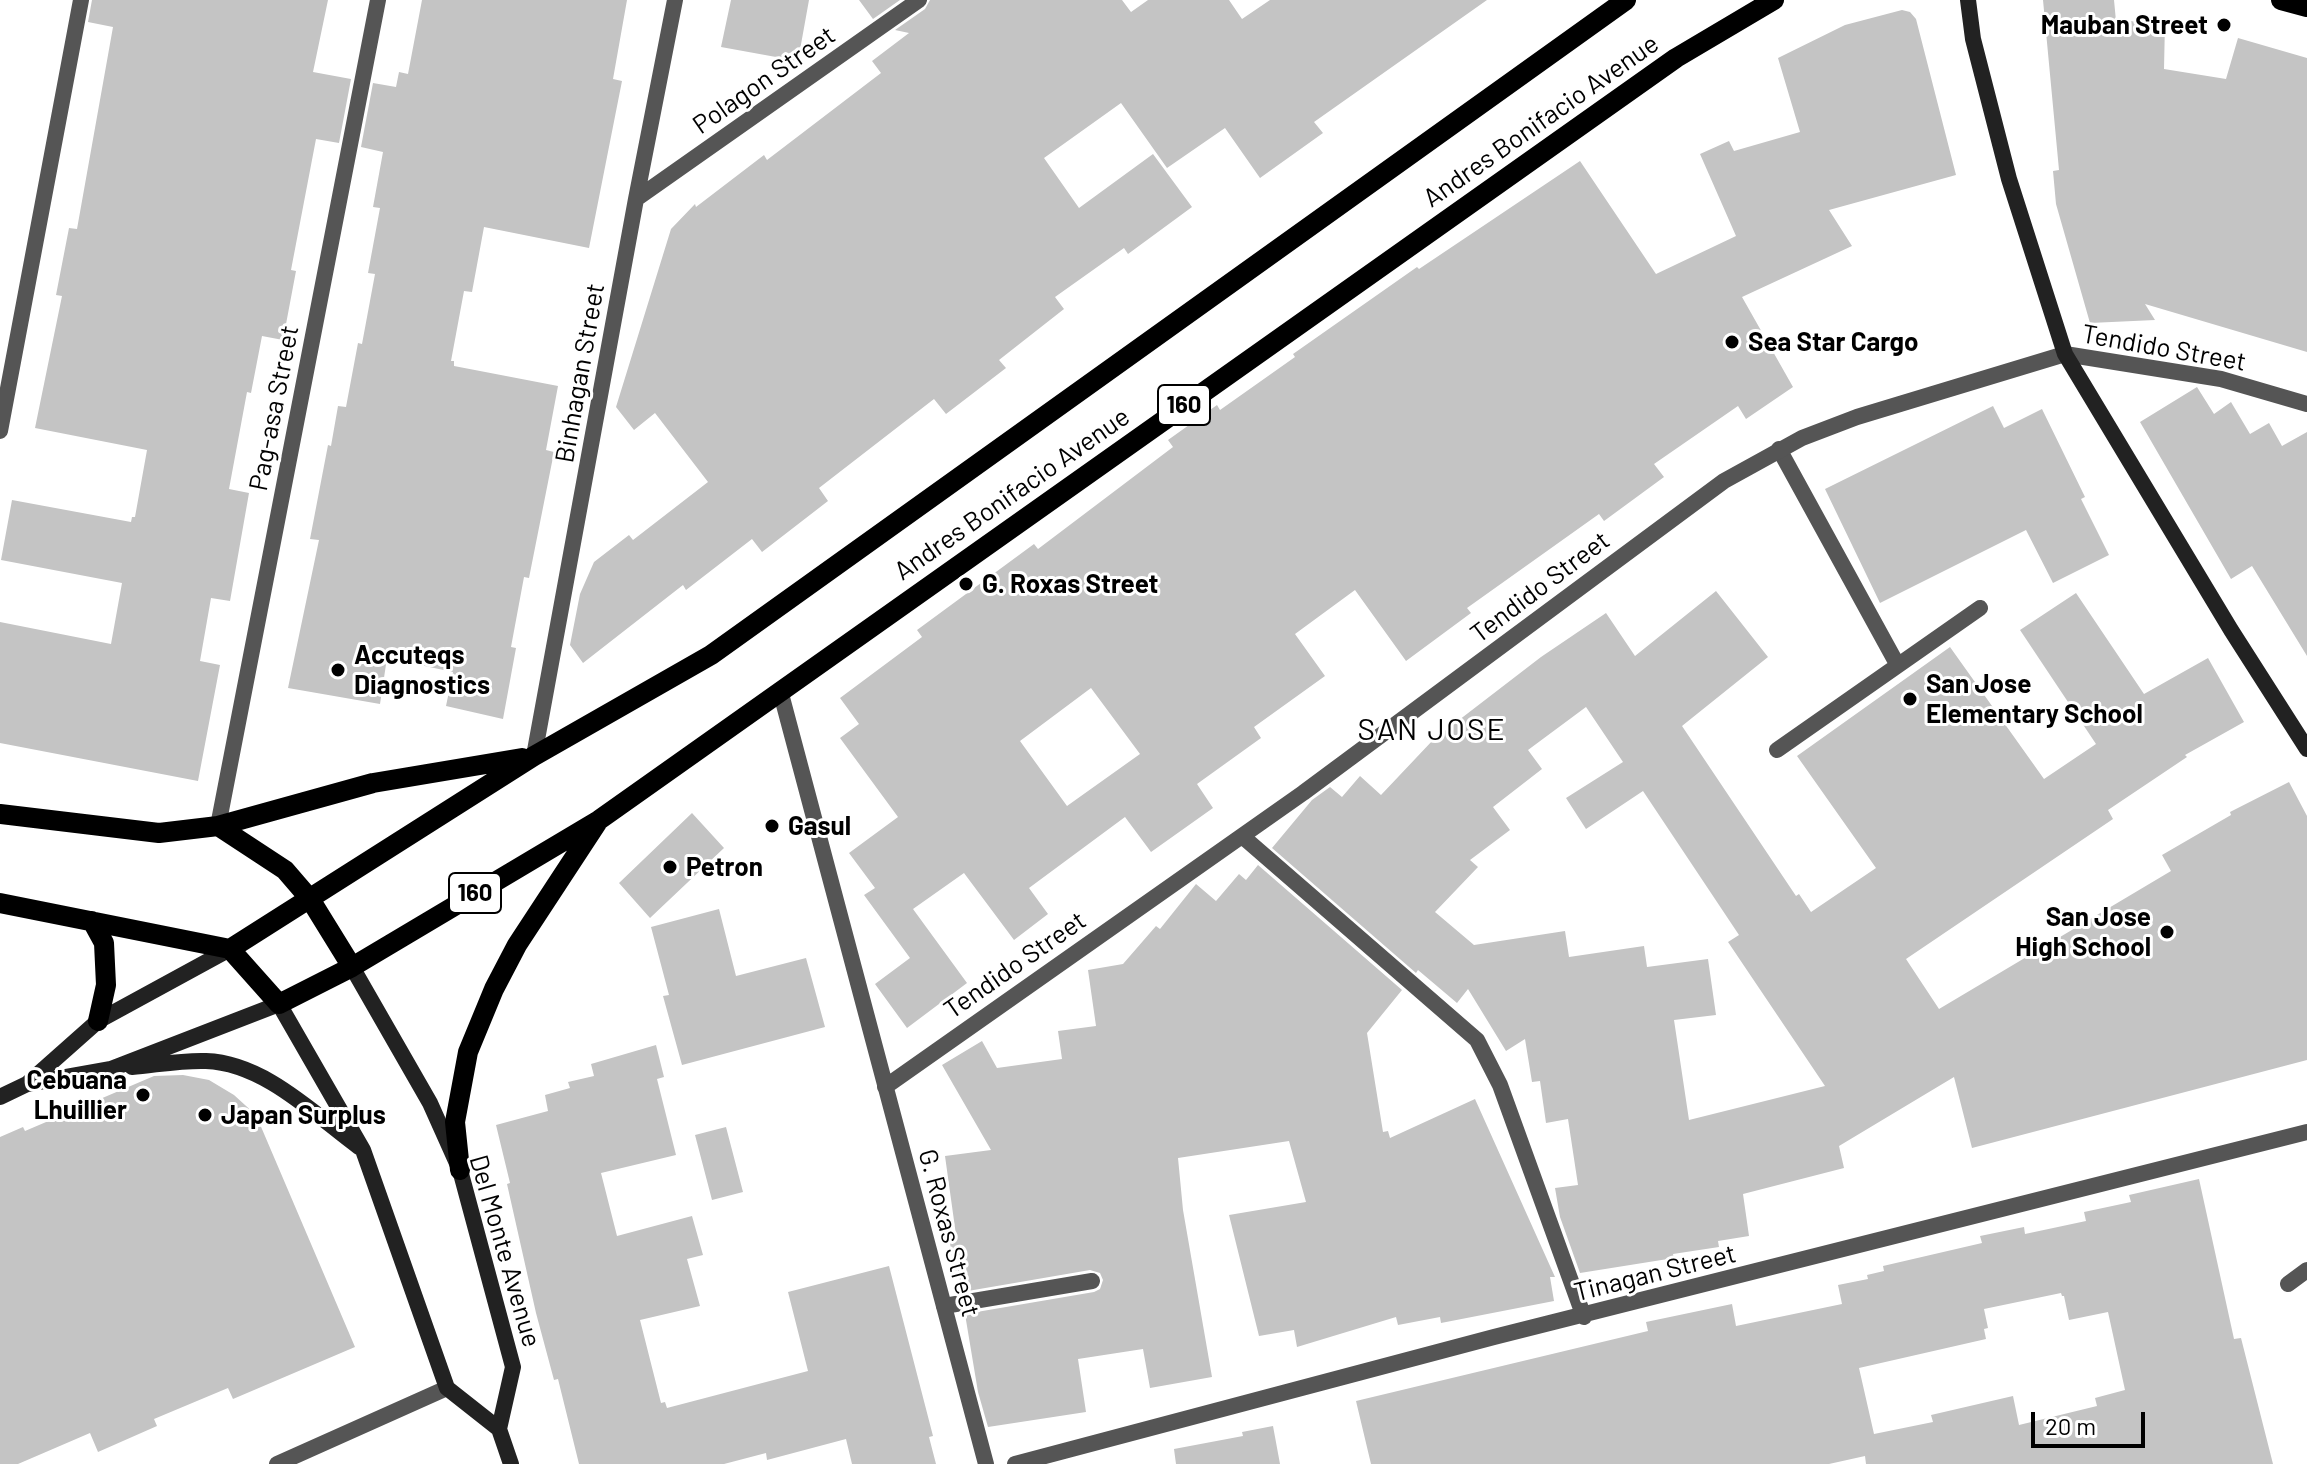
<!DOCTYPE html>
<style>
body{margin:0}
#map{position:relative;width:2307px;height:1464px;overflow:hidden;background:#fff;font-family:Barlow,sans-serif}
canvas{display:block}
.scale{position:absolute;left:2031px;top:1412px;width:114px;height:36px;box-sizing:border-box;border:4px solid #000;border-top:0;padding-left:10px;font-size:24px;line-height:28px;white-space:nowrap;color:#000;-webkit-text-stroke:6px #fff;paint-order:stroke}
</style>
<div id="map">
<canvas width="2307" height="1464"></canvas>
<div class="scale">20 m</div>
</div>
<script>
const ctx = document.querySelector('canvas').getContext('2d');
ctx.lineJoin = 'round';
function paint(path, color) {
  ctx.fillStyle = color;
  ctx.fill(path, 'evenodd');
}
function strokePath(path, color, width, dash) {
  ctx.strokeStyle = color;
  ctx.lineWidth = width;
  ctx.lineCap = dash ? 'butt' : 'round';
  ctx.setLineDash(dash || []);
  ctx.stroke(path);
}
function write(font, color, halo, rows, align = 'center') {
  ctx.font = font + ' Barlow,sans-serif';
  ctx.lineWidth = 6;
  ctx.setLineDash([]);
  ctx.textBaseline = 'middle';
  ctx.strokeStyle = halo;
  ctx.fillStyle = color;
  for (const [text, x, y, turn = 0] of rows) {
    ctx.save();
    ctx.translate(x, y);
    ctx.rotate((+turn || 0) * Math.PI / 180);
    ctx.textAlign = isNaN(turn) ? turn : align;
    if (halo) ctx.strokeText(text, 0, 0);
    ctx.fillText(text, 0, 0);
    ctx.restore();
  }
}
paint(new Path2D(`
 M92,0H328L313,72L351,79L339,143L316,139L291,270L296,271L283,340L262,336L251,393L247,392L229,489L249,493L230,601L211,598L200,661L220,665L198,781L0,743V622L111,644L122,583L1,560L12,500L131,522L132,517H135L147,450L35,428L62,296L56,295L69,228L77,229L113,27L88,22Z
 M422,0H627L613,79L622,81L589,248L484,227L472,292L464,291L451,361H454V366L558,386L546,450L554,452L529,578L524,577L511,647L516,648L503,719L446,706L453,672L387,658L380,704L288,688L319,540L310,539L328,445L331,446L338,406L346,407L358,343L362,344L375,274L368,273L380,208L373,207L383,152L361,147L373,83L396,87L399,72L408,74Z
 M731,0H809L798,61L721,47Z
 M859,0H900L873,19Z
 M930,0H1122L1131,12L1148,0H1229L1242,19L1270,0H1487L1314,122L1323,133L1260,178L1225,128L1167,168L1121,103L1044,158L1079,208L1153,154L1192,207L1128,254L1124,248L1055,297L1064,309L999,360L1006,368L946,414L934,399L819,488L828,501L762,552L752,539L686,590L683,585L583,663L570,645L580,594L594,562L629,535L633,540L708,482L655,413L634,430L616,407L671,229L695,204L696,207L764,155L767,160L881,73L872,61L909,33L895,30L925,9Z
 M2043,0H2114L2116,21L2165,22L2164,69L2226,79L2238,38L2307,58V352L2145,304L2155,320L2090,323L2056,204L2053,171L2059,170Z
 M1902,10L1910,12L1916,19L1956,175L1829,210L1852,246L1742,297L1793,387L1746,419L1738,406L1654,464L1664,477L1604,521L1599,514L1467,608L1471,613L1406,661L1355,590L1295,634L1325,676L1254,727L1261,738L1197,784L1213,808L1151,852L1125,817L1029,888L1048,914L1014,940L964,873L913,909L967,983L907,1028L875,984L910,958L864,895L875,888L849,853L898,817L840,738L859,724L840,698L922,637L917,630L1034,544L1038,549L1173,447L1168,440L1217,405L1220,410L1295,357L1293,354L1417,267L1419,269L1580,161L1656,274L1736,236L1700,154L1729,141L1734,151L1800,132L1778,58L1845,25ZM1091,688L1140,754L1067,806L1020,741Z
 M2197,387L2214,414L2231,402L2250,434L2269,423L2282,446L2307,432V656L2252,566L2231,579L2140,422Z
 M1993,406L2004,428L2042,409L2085,497L2081,499L2109,555L2053,583L2026,530L1880,603L1825,489Z
 M1716,591L1768,657L1682,726L1796,896L1799,894L1811,912L1876,868L1797,756L1950,647L2044,779L2096,744L2020,630L2076,593L2144,694L2208,658L2244,722L2185,755L2187,757L2108,810L2113,819L1906,959L1939,1009L2171,871L2162,855L2231,815L2230,812L2289,782L2307,816V1060L1972,1148L1954,1077L1839,1146L1844,1168L1743,1194L1749,1236L1718,1241L1719,1247L1673,1254L1674,1258L1580,1273L1560,1217L1555,1188L1578,1185L1568,1119L1546,1123L1540,1081L1532,1082L1525,1039L1506,1051L1468,989L1457,1003L1418,970L1416,973L1272,848L1312,800L1330,787L1342,797L1360,776L1381,795L1433,740L1541,657L1606,613L1635,656ZM1586,707L1623,762L1566,798L1586,829L1643,791L1739,935L1728,942L1825,1086L1689,1120L1674,1020L1716,1015L1708,959L1647,967L1644,946L1569,957L1565,931L1474,945L1435,912L1478,867L1470,860L1510,830L1493,807L1542,769L1528,750Z
 M692,813L724,848L650,918L619,883Z
 M1258,865L1402,990L1367,1033L1383,1132L1388,1131L1390,1138L1475,1099L1555,1277H1550L1554,1301L1441,1323L1440,1317L1398,1325L1396,1317L1297,1347L1294,1330L1259,1336L1229,1215L1306,1202L1289,1141L1178,1158L1183,1210L1212,1377L1150,1388L1143,1349L1078,1359L1086,1412L988,1427L978,1392L965,1314L1094,1292L1100,1289L1103,1280L1100,1273L1090,1270L962,1292L958,1270L954,1271L949,1236L956,1235L945,1156L991,1150L942,1065L982,1041L997,1068L1062,1059L1058,1031L1096,1026L1088,970L1123,964L1156,926L1160,929L1196,884L1216,901L1239,874L1246,880Z
 M719,909L736,976L806,958L825,1027L682,1065L663,996L669,995L651,927Z
 M656,1045L664,1077L657,1079L676,1155L601,1173L617,1236L692,1216L703,1255L687,1259L700,1306L640,1320L661,1403L665,1402L667,1408L808,1371L788,1292L889,1266L933,1436L929,1437L936,1464H852L846,1439L767,1460L766,1453L724,1464H579L558,1379L554,1380L536,1313L507,1184L510,1183L496,1125L548,1111L545,1095L570,1088L568,1082L594,1076L591,1064Z
 M183,1075L209,1080L234,1095L256,1115L355,1347L233,1399L228,1388L154,1419L157,1426L98,1452L90,1433L18,1464H0V1137L23,1127L25,1131L154,1076Z
 M726,1127L743,1192L712,1200L695,1135Z
 M2199,1179L2234,1339L2241,1338L2273,1464H1866L1865,1456L1829,1464H1371L1356,1401L1648,1331L1646,1322L1732,1304L1736,1326L1842,1304L1838,1285L1868,1279L1867,1275L1884,1271L1883,1266L1982,1243L1980,1236L2024,1227L2025,1234L2086,1221L2084,1212L2131,1202L2129,1195ZM2061,1293L2062,1296H2064L2069,1320L2108,1312L2125,1390L2095,1398L2097,1406L2019,1425L2013,1396L1931,1415L1933,1422L1874,1434L1859,1368L1986,1339L1984,1329L1988,1328L1984,1309Z
 M1273,1426L1280,1464H1176L1174,1449L1243,1436L1242,1432Z`), '#c4c4c4');
strokePath(new Path2D(`
 M1779,449L1897,664
 M1777,750L1980,608
 M2288,1284L2307,1270
 M944,1306L1092,1281`), '#555', 16);
strokePath(new Path2D(`
 M636,199L919,0
 M0,431L81,0
 M780,690L986,1464
 M534,756L636,199L675,0
 M218,826L378,0
 M1242,836L1477,1040L1500,1085L1584,1317
 M885,1087L1303,793L1724,481L1802,438L1857,417L2065,354L2221,379L2307,404
 M277,1464L447,1388
 M1015,1464L1494,1337L2307,1132`), '#555', 16);
strokePath(new Path2D(`
 M1968,0L1973,39L2009,179L2065,354L2231,630L2307,749
 M352,967L430,1103L460,1170L513,1367L499,1429L511,1464
 M132,1067C156,1065 182,1060 206,1061C264,1063 314,1114 359,1147
 M27,1084L98,1021L230,949
 M0,1097L27,1084L111,1069L279,1004L363,1150L447,1388L499,1429`), '#222', 16);
strokePath(new Path2D(`
 M2281,0L2307,7
 M0,814L159,833L218,826L373,783L522,758
 M218,826L285,870L310,899L352,967
 M0,903L230,949L279,1004L352,967L599,820L1676,58L1774,0
 M92,921L104,943L106,985L98,1021
 M230,949L534,756L711,655L1626,0
 M460,1170L455,1122L468,1052L494,989L517,945L597,823`), '#000', 20);
for (const [x, y, r, color] of [
 [2224,25,8,"#000"],
 [1732,342,8,"#000"],
 [966,584,8,"#000"],
 [338,670,8,"#000"],
 [1910,699,8,"#000"],
 [772,826,8,"#000"],
 [670,867,8,"#000"],
 [2167,932,8,"#000"],
 [143,1095,8,"#000"],
 [205,1115,8,"#000"]
]) {
  const dot = new Path2D();
  dot.arc(x, y, r, 0, 2 * Math.PI);
  ctx.fillStyle = color;
  ctx.fill(dot);
  strokePath(dot, '#fff', 3);
}
for (const [x, y, w] of [
 [1184,405,52],
 [475,893,52]
]) {
  const box = new Path2D();
  box.roundRect(x - w / 2, y - 20, w, 40, 6);
  ctx.fillStyle = '#fff';
  ctx.fill(box);
  strokePath(box, '#000', 2);
}
write('bold 24px', '#000', null, [
 ["160",1184,405],
 ["160",475,893]
]);
write('bold 26px', '#000', '#fff', [
 ["Mauban Street",2208,25,"right"],
 ["Sea Star Cargo",1748,342],
 ["G. Roxas Street",982,584],
 ["Accuteqs",354,655],
 ["Diagnostics",354,685],
 ["San Jose",1926,684],
 ["Elementary School",1926,714],
 ["Gasul",788,826],
 ["Petron",686,867],
 ["San Jose",2151,917,"right"],
 ["High School",2151,947,"right"],
 ["Cebuana",127,1080,"right"],
 ["Lhuillier",127,1110,"right"],
 ["Japan Surplus",221,1115]
], 'left');
write('26px', '#000', '#fff', [
 ["Polagon Street",764,80,-35],
 ["Andres Bonifacio Avenue",1541,121,-35],
 ["Tendido Street",2164,348,10],
 ["Binhagan Street",580,373,-80],
 ["Pag-asa Street",274,408,-79],
 ["Andres Bonifacio Avenue",1012,494,-35],
 ["Tendido Street",1540,587,-37],
 ["Tendido Street",1015,965,-35],
 ["G. Roxas Street",949,1233,75],
 ["Del Monte Avenue",505,1251,74],
 ["Tinagan Street",1655,1273,-14]
]);
ctx.letterSpacing = '2px';
write('30px', '#000', '#fff', [
 ["SAN JOSE",1432,730]
]);
ctx.letterSpacing = '0px';
</script>
